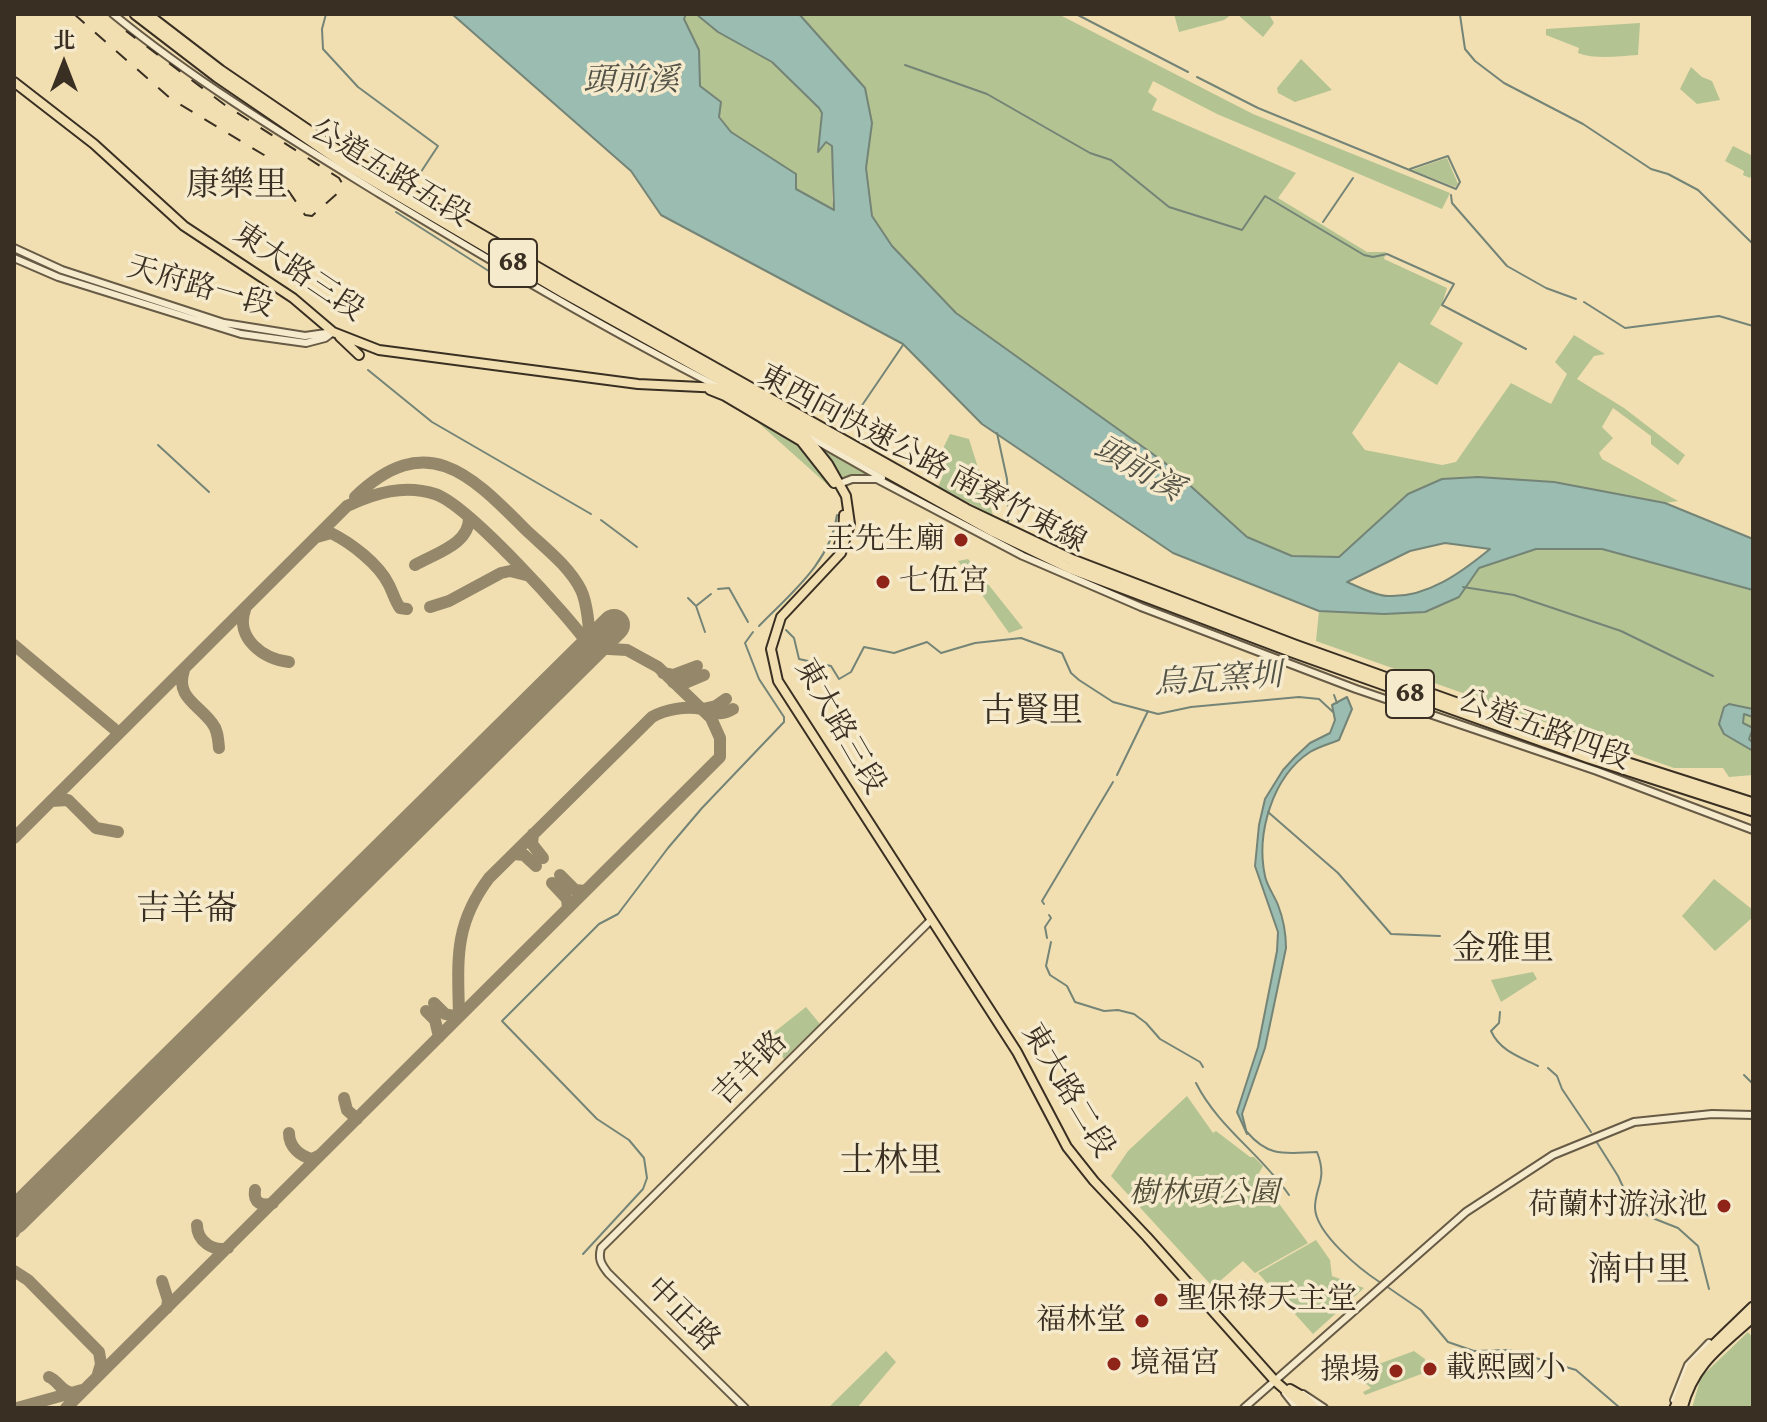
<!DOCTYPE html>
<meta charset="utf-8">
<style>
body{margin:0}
#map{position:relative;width:1767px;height:1422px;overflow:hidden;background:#f1dfb2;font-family:"Gentium Book Plus","Noto Serif TC",serif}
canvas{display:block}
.frame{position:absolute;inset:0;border:16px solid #392f22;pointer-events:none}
.north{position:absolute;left:24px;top:24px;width:80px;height:80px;-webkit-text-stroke:6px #f6eacd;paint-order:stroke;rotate:0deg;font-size:22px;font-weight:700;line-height:32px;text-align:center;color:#392f22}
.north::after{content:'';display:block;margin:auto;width:28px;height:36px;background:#392f22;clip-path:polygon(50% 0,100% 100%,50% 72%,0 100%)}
</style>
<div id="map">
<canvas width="1767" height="1422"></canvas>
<div class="frame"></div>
<div class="north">北</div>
</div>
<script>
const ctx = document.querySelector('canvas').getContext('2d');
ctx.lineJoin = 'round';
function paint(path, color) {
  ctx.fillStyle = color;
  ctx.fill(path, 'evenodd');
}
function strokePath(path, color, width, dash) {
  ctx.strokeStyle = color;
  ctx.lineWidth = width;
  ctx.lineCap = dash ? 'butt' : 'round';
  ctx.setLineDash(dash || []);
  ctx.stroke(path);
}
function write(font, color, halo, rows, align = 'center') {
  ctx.font = font + ' "Gentium Book Plus","Noto Serif TC",serif';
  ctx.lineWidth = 7;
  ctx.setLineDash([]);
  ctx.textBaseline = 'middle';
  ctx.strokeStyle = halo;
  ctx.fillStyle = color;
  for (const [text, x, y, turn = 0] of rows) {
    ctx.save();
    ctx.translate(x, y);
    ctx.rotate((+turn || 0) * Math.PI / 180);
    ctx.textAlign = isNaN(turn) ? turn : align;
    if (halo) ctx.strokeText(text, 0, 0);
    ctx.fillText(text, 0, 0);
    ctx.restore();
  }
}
paint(new Path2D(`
 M686,14H696L718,32L772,62L819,108L822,113L818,150L826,141L832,146V200L835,211L796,188V174L731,132L719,116L721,102L700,86L699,50L684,19Z
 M799,14H1058L1253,114L1450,193L1442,209L1217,114L1153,81L1148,92L1157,99L1152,110L1296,173L1278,198L1367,252H1386L1384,259L1447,288L1442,304L1430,324L1463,343L1437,385L1399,362L1352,433L1365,450L1442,465L1456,462L1511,383L1551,404L1567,374L1555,362L1574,335L1605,354L1594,356L1577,379L1624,408L1685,455L1678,465L1651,444V436L1613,408L1602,427L1613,438L1599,453L1602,459L1678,501L1665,503L1554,482L1408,494L1339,557L1292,556L1247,537L1164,462L956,313L892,246L872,216L866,167L872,123Z
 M1174,14H1232L1224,20L1179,32Z
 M1237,14H1269L1274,23L1263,37Z
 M1640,23L1638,55C1619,56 1597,60 1578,53L1579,48L1546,35V29Z
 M1301,59L1332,90L1295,102L1278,93L1277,88Z
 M1691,67L1702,77L1712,81L1720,100L1697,104L1680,89Z
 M1733,146L1753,156V172L1750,178L1743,175L1744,171L1725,161Z
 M1447,158L1458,184L1455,187L1412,170Z
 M753,418C795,440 805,446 830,487Z
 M950,434L969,439L993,515L938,487L942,478L932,471Z
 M812,439L876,477H851L841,480Z
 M1536,549H1602L1753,590V775L1729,777L1723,768H1674L1316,641L1319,611L1384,614L1459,597L1479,568Z
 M968,559L1023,628L1009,633L958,561Z
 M1714,879L1753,910V917L1715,951L1682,916Z
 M1533,972L1537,979L1501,1002L1491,980Z
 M806,1007L820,1024L784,1059L768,1037Z
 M1187,1096L1213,1133L1216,1131L1250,1157H1254L1263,1166L1258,1175L1308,1243L1255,1273L1243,1261L1213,1287L1111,1176L1128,1151Z
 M1316,1240L1330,1260L1332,1276L1364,1288L1313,1334L1258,1273Z
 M1748,1332L1753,1338V1408H1692L1701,1377Z
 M886,1351L896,1362L857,1408H828Z
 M1414,1351L1425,1359L1424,1369L1430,1367L1432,1370L1365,1395L1363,1392L1371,1388L1364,1382L1368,1368Z`), '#b3c391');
const water = new Path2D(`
 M452,14H686L684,19L699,50L700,86L721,102L719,117L731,132L796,174V189L834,210L832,146L826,142L818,152L822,113L819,108L772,62L718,32L696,14H799L865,88L872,123L866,168L872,216L892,246L956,313L1164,462L1247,537L1292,556L1339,557L1408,494L1442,479L1478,477L1554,482L1665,503L1753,539V590L1602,549H1536L1479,568L1459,597L1425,612L1384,614L1319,611L1173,553L982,424L903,344L661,215L631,171ZM1445,543L1490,549C1462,572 1427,598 1388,596C1376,596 1359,587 1347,582L1410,551Z
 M1347,697L1352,709L1339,740C1329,744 1318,747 1310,752C1272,777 1256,834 1265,876C1267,886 1274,895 1278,905C1283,918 1286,933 1286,948L1265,1048L1242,1114L1247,1134L1237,1112L1258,1047L1277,951L1278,932L1255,866L1259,825L1265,799L1283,770L1295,757L1310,743L1330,733L1335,720L1332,705Z
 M1729,704L1753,709V717L1744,714L1743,723L1753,728L1749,739L1753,743V751L1724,734L1719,724L1724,707Z`);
paint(water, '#9bbcb0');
strokePath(water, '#748477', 2);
strokePath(new Path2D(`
 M326,14L322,29L323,49L358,87L438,146L411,187
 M1076,14L1188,72
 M1460,15L1465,49L1475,61L1504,83L1583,124L1651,169L1668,174L1698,190L1753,244
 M905,65L987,94L1090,153L1111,160L1169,207L1242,230L1265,196L1364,255L1373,257L1387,254L1454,284L1442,305L1526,349
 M1197,77L1258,108L1456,189L1460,182L1448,156L1410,169
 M1451,195L1452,203L1507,266L1546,288L1576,299
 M396,212L506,282
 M1323,222L1353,178
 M1584,302L1625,328L1719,316L1753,326
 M368,370L432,422L591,514
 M850,423L903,345
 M997,433L1007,479L1009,519L1006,525
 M158,445L209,492
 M601,520L637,547
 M1463,587L1514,595L1621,631L1713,676
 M718,589L729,588L748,622
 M688,598L695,605
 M759,626C790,594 831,562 837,515
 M786,630L794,638L799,659L831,666L839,679L851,672L864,647L894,653L927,642L941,653L975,643L1021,638L1062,653L1071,673L1079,680L1113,702L1158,714L1191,707L1299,697L1319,699L1333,712
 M705,632L696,606L711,594
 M1334,695L1337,703
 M1117,775L1148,711
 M1268,812L1338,873L1391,934L1440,936
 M1044,904L1042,901L1113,782
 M1047,938L1045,927L1051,918L1049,915
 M1051,942L1046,966L1050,975L1067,986L1075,1002L1104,1011L1118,1010L1134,1014L1146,1023L1160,1039L1200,1062L1203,1067
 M1500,1012L1499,1023L1491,1031C1500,1051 1520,1057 1538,1066
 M1548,1068L1557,1076L1562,1089L1591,1132
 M1744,1075L1753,1084
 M1196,1083C1218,1127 1261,1154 1289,1195
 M1247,1132C1269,1158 1286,1153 1317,1152C1328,1180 1315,1186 1315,1208C1316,1234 1361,1270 1381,1283
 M1596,1141L1618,1176L1631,1204L1650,1217L1678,1228L1698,1246L1709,1289
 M583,1254L643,1189L647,1178L644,1158L629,1140L597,1119L502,1021L599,924L618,914L668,848L702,808L784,722V717L759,679L745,643L753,632
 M1386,1286L1421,1310L1448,1342L1474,1351L1509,1350L1576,1370L1620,1408`), '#748477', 2);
strokePath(new Path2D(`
 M355,497C427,428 471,475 526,530C545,548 569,566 581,590C588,605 589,628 590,644
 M317,537L331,533C351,543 379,564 389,585C393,593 395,601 400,608L407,609
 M415,565C436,553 470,544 469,517
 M430,607L449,601L501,573L510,571L526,575
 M245,610C235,638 263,659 289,662
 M14,645L119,733
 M184,670C175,697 198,704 212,723C218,730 218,739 219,748
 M663,673L673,675L697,666
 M673,682L685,683L704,675
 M703,709L716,706L726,699
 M51,801L68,800L96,828L118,832
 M533,834L532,844L543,858
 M14,838L347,506C375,493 404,484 435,494C467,504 570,617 591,648
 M514,854L524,855L536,866
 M560,875L575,890L585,891
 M552,883L567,899L568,908
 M434,1003L445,1014L459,1017C458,961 453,926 489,878L652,717C666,709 686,706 702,709C715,712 720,717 733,709
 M426,1011L435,1020L439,1037
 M344,1098L347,1110L357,1119
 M289,1133C289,1147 300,1156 312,1159L320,1155
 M255,1190C253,1203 262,1207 273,1203
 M197,1225C197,1241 213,1252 228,1248
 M14,1232L26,1206
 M14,1271L28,1280L99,1352L101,1364L98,1374
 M162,1281L168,1300L167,1308
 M49,1377C59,1381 60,1391 72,1393
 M17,1408L82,1390
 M66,1408L720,757V738L711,718L658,667L627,650L591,648`), '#95876a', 12);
strokePath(new Path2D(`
 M14,1218L614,625`), '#95876a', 32);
const minor = new Path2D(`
 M113,14C196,82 289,138 380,194C491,261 603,328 719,387
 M14,248L62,270L224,323L305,336L333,332
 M14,258L58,277L241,334L306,343L325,338L333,332
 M808,436L882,478
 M839,484L852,479H877L1023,556L1141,607L1356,689L1597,771L1753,830
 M1285,1393L1297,1408
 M1303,1394L1324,1408
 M1674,1400L1688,1365L1709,1343
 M745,1408L608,1273C601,1264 598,1259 601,1248L931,920
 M1244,1408L1466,1212L1553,1155L1634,1122L1712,1114L1753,1115`);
const major = new Path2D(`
 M14,82L94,144L184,226L293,298L333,332L379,350L638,384L722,388L804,434L828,464L846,496L850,524L841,553L781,617L771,649L778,681L1017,1052L1067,1147L1094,1181L1147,1237L1275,1381L1306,1408
 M340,337L359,355
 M710,390L725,396L801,441L834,483
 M838,548L843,535L844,515
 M1290,1389L1304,1397L1315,1408`);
const highway = new Path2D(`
 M135,14L217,77L343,163L564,293L994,532L1069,568L1292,652L1589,758L1753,811
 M147,14L220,70L346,156L568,285L966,509L1073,560L1295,645L1591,751L1753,803
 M1675,1408L1692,1366L1753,1307
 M1682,1408C1693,1364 1721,1346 1753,1317`);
strokePath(minor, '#675b46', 10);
strokePath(major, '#392f22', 12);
strokePath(highway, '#392f22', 13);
strokePath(minor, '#f6eacd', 6);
strokePath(major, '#f1dfb2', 8);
strokePath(highway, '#f1dfb2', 9);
strokePath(new Path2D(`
 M74,14L171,99L264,155L305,215L312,216L340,191L342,183L339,178L225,105L126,31`), '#392f22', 2, [14, 14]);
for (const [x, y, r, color] of [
 [961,540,8,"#8f2418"],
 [883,582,8,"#8f2418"],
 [1724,1206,8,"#8f2418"],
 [1161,1300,8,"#8f2418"],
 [1142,1321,8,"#8f2418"],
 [1114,1364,8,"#8f2418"],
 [1430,1369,8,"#8f2418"],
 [1396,1371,8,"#8f2418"]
]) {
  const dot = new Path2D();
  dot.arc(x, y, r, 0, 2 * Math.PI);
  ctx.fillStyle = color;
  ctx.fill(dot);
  strokePath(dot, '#f6eacd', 3);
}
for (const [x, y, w] of [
 [513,263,48],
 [1410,694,48]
]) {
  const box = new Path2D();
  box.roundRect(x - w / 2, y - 24, w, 48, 6);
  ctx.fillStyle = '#f6eacd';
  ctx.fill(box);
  strokePath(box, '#392f22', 2);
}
write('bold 28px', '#392f22', null, [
 ["68",513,263],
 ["68",1410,694]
]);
write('30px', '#392f22', '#f6eacd', [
 ["公道五路五段",390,174,31],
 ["東大路三段",298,273,34],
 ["天府路一段",200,288,16],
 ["東西向快速公路 南寮竹東線",922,460,28],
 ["東大路三段",839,727,60],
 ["公道五路四段",1544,731,20],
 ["吉羊路",751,1069,-45],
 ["東大路二段",1067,1091,59],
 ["中正路",682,1315,45]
]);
write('30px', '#392f22', '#f6eacd', [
 ["王先生廟",945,540],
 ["七伍宮",899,582,"left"],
 ["荷蘭村游泳池",1708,1206],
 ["聖保祿天主堂",1177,1300,"left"],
 ["福林堂",1126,1321],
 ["境福宮",1130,1364,"left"],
 ["載熙國小",1446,1369,"left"],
 ["操場",1380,1371]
], 'right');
write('italic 30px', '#514d38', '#f6eacd', [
 ["樹林頭公園",1204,1194]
]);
write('italic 32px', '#525246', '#f6eacd', [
 ["頭前溪",631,82],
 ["頭前溪",1138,470,30],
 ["烏瓦窯圳",1218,681,-4]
]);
write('34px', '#392f22', '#f6eacd', [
 ["康樂里",237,186],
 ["古賢里",1032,712],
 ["吉羊崙",187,910],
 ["金雅里",1503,950],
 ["士林里",891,1162],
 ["湳中里",1639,1271]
]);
</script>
